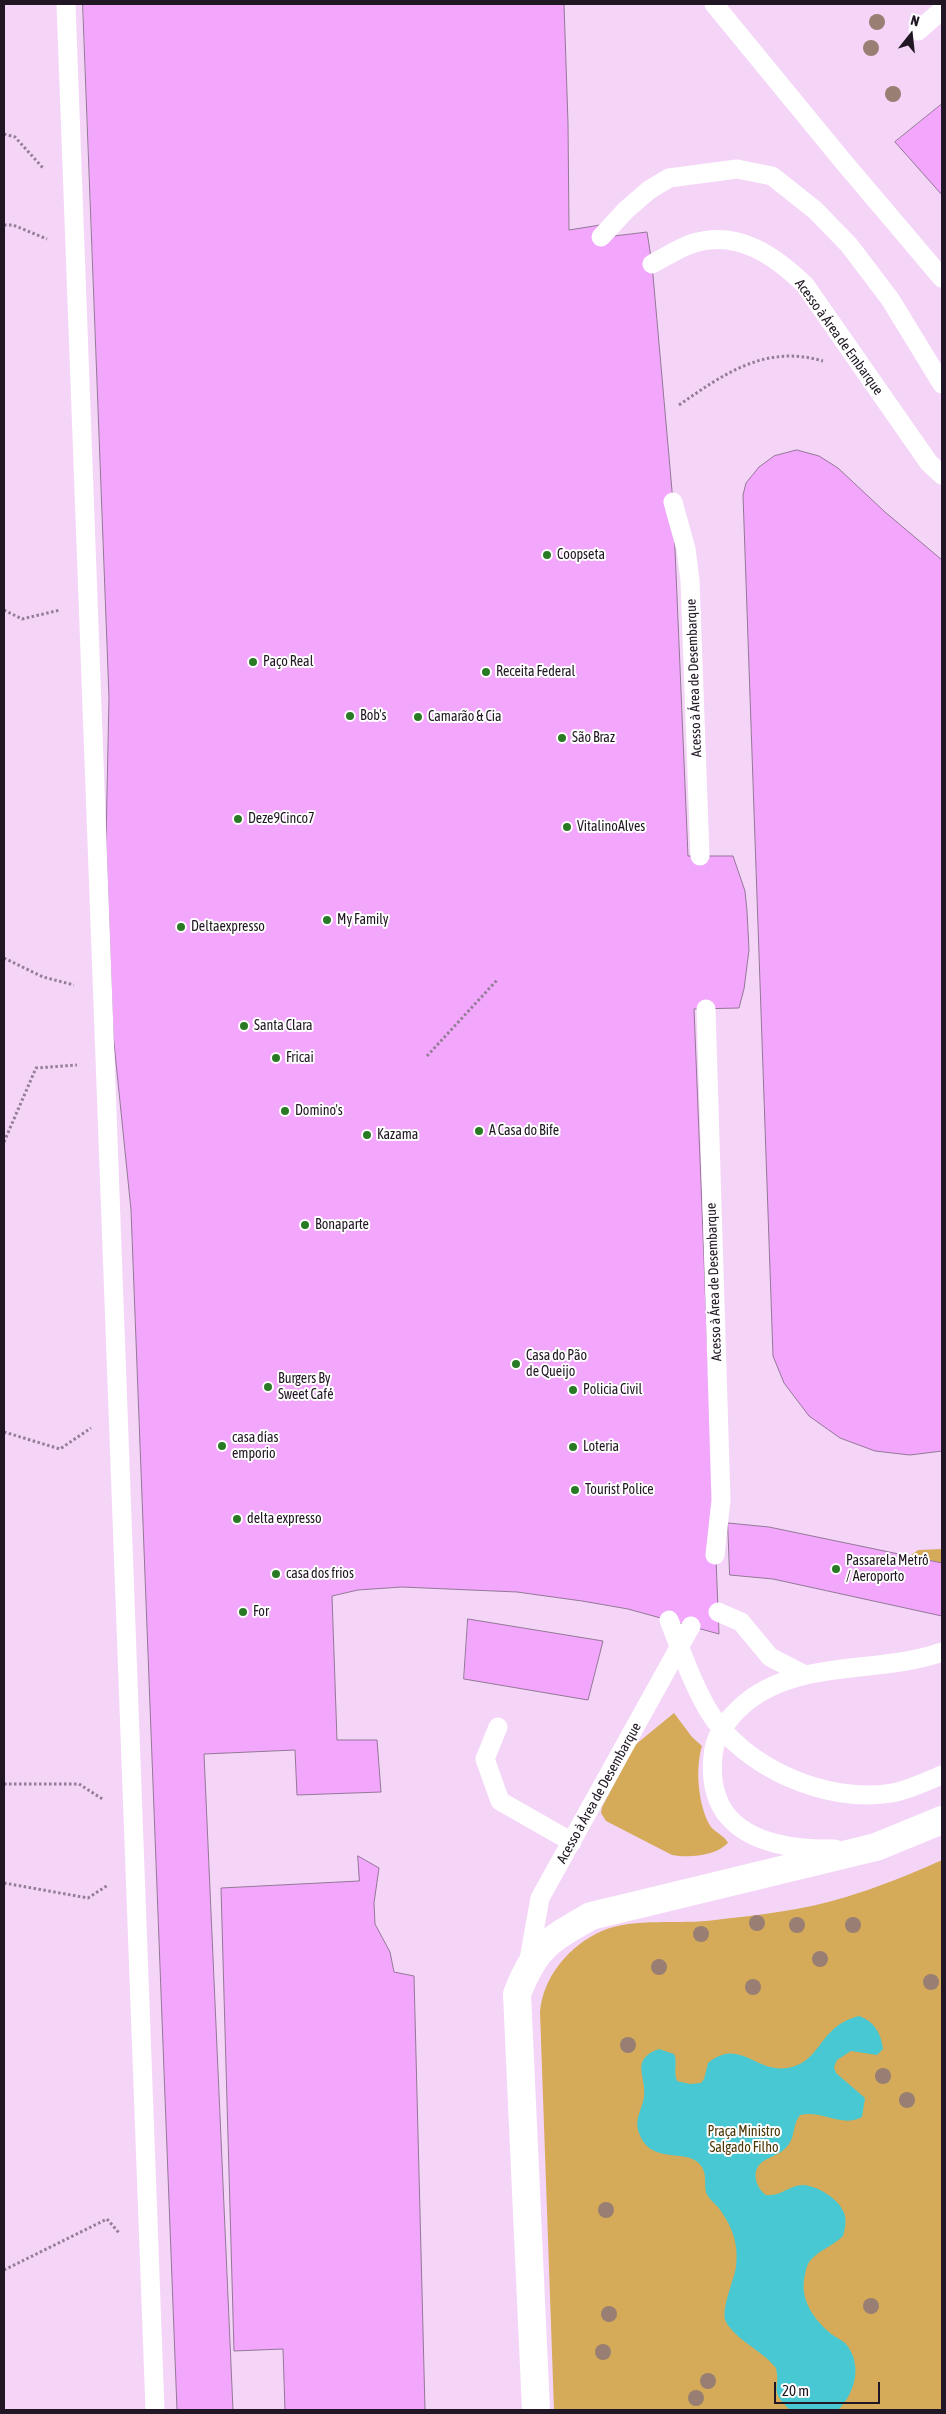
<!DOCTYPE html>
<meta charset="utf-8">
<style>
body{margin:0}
#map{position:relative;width:946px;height:2414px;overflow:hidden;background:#f4d5f8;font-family:"Asap Condensed",sans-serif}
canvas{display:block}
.frame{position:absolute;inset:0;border:5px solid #211623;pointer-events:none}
.north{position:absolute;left:886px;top:10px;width:50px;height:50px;-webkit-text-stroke:4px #fff;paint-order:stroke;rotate:16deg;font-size:14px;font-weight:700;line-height:20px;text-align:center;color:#211623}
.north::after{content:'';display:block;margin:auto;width:18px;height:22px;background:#211623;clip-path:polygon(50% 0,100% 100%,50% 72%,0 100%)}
.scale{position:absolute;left:774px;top:2382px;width:106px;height:22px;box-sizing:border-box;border:2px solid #211623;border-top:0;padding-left:6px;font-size:15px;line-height:18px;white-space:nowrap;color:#211623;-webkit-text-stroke:4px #fff;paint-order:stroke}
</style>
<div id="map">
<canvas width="946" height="2414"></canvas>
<div class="frame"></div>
<div class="north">N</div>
<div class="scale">20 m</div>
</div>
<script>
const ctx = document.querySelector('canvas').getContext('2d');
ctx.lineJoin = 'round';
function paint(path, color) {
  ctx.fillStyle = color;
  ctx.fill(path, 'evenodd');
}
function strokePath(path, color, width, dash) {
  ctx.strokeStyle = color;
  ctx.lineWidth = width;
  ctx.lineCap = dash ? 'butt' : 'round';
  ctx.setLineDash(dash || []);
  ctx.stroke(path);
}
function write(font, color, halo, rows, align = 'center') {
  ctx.font = font + ' "Asap Condensed",sans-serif';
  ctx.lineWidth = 4;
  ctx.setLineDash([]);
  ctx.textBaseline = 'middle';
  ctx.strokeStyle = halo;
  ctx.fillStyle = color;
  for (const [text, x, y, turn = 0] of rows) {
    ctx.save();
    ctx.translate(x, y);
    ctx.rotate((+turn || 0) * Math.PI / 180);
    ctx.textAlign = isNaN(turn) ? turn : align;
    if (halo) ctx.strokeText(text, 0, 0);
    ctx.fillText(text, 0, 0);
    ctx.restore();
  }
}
paint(new Path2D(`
 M942,1549V1563L910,1556L918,1550Z
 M674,1713L692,1737L702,1746C695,1768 698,1807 711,1827C716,1833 725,1836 728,1843C715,1856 690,1858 672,1855L606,1821L601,1813L602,1807L635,1745Z
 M942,1860V2410H554L540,2012C543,1976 570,1945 602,1931C634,1917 680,1925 715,1920C759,1915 804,1910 846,1897C879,1887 911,1874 942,1860Z`), '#d5ab59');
paint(new Path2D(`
 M859,2016C874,2021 881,2033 883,2049L877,2055L851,2051L837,2060L834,2067L836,2073L865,2098L862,2117C842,2128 822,2110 800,2115C793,2124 795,2135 789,2144C781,2156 768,2156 760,2164C751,2173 757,2189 766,2195C780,2197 790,2185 803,2185C818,2186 839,2199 844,2213C847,2220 845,2229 843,2236C833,2246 817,2251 809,2262C806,2267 805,2274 804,2280C801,2302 815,2320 830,2333C835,2337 842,2340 846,2344C863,2365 855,2393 838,2410H790C768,2389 781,2391 776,2368C763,2351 737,2341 726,2322C720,2311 734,2280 736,2267C739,2243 732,2226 718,2207C714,2203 708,2198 706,2192C704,2184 707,2176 702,2167C689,2146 651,2167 639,2133C634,2119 642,2110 644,2097C647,2076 629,2060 659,2049L674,2054C678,2062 673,2072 677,2081L690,2084L701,2083L704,2079L708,2063C739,2037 756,2073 787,2068C822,2063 818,2026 859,2016Z`), '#47c8d2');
const building = new Path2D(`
 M83,4H564L568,123L569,230L600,225L614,236L647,232L652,264L673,502L688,856H733L745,891L747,911L749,950L744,989L739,1008L694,1009L719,1634L628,1609L582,1601L517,1592L402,1587L358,1590L332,1596L337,1740H377L381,1792L297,1795L295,1750L204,1754L233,2410H177L131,1210L113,1033L106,841L109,698Z
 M942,104V195L895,142Z
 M797,450L819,456L838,468L885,512L942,560V1451L910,1455L875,1451L840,1438L809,1416L784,1383L773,1356L743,495L746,483L759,467L774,456Z
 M728,1523L769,1527L942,1563V1616L773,1579L730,1575Z
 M468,1619L603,1641L588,1700L464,1679Z
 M358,1856L379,1868L374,1903L375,1924L390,1952L394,1972L414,1976L425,2410H285L283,2349L234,2351L221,1888L359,1881Z`);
paint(building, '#f2a7fc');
strokePath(building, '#937796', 1);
strokePath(new Path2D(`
 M4,134L15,137L43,168
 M4,225H13L47,239
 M679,405C724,374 765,344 823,361
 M4,610L22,619L60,610
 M4,958L43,977L74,985
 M427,1056L498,979
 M4,1142L36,1068L77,1065
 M4,1432L60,1449L91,1428
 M4,1784H79L104,1800
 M4,1883L88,1898L108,1885
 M4,2270L107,2219L120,2234`), '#947e97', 3, [2.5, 2.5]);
strokePath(new Path2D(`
 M66,4L155,2410
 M714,4L842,160L942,278
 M918,31L942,10
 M601,237L626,210L649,190L669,178L737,169L772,176L815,210L849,245L890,299L942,384
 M652,264C666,257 680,247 694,243C739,230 775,256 805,285L929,463L942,475
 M673,502L686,549L690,580L700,856
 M706,1009L721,1500L715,1555
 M718,1612L741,1622L770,1657L805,1675
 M669,1620C681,1651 692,1682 708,1710C743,1768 827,1804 892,1793C909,1790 927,1781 942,1775
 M498,1727L485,1759L500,1801L572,1842
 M835,1849C799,1850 750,1845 726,1814C714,1798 711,1776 713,1756C714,1741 722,1727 732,1716C783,1656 875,1676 942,1652
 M528,1965L540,1898L691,1626`), '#fff', 19);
strokePath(new Path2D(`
 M536,2410L517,1994C535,1947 549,1940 591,1916L876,1847L942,1820`), '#fff', 28);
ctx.fillStyle = '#987e73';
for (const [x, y] of [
 [877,22],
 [871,48],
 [893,94],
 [757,1923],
 [797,1925],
 [853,1925],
 [701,1934],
 [820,1959],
 [659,1967],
 [931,1982],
 [753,1987],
 [628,2045],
 [883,2076],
 [907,2100],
 [606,2210],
 [871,2306],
 [609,2314],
 [603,2352],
 [708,2381],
 [696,2398]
]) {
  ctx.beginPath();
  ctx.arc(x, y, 8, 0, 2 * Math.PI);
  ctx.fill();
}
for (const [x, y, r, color] of [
 [547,555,5,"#297a25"],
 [253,662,5,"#297a25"],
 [486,672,5,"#297a25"],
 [350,716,5,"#297a25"],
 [418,717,5,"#297a25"],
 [562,738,5,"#297a25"],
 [238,819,5,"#297a25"],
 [567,827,5,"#297a25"],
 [327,920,5,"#297a25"],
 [181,927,5,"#297a25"],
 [244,1026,5,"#297a25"],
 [276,1058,5,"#297a25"],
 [285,1111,5,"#297a25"],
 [479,1131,5,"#297a25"],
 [367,1135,5,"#297a25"],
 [305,1225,5,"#297a25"],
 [516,1364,5,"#297a25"],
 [268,1387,5,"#297a25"],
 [573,1390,5,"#297a25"],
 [222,1446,5,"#297a25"],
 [573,1447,5,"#297a25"],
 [575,1490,5,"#297a25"],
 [237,1519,5,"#297a25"],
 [836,1569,5,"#297a25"],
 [276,1574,5,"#297a25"],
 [243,1612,5,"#297a25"]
]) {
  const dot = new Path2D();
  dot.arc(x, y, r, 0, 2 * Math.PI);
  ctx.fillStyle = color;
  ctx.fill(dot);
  strokePath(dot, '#fff', 2);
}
write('14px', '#211623', '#fff', [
 ["Acesso à Área de Embarque",839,337,54],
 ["Acesso à Área de Desembarque",694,678,-92],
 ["Acesso à Área de Desembarque",714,1282,-92],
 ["Acesso à Área de Desembarque",599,1793,-61]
]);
write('14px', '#211623', '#fff', [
 ["Coopseta",557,555],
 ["Paço Real",263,662],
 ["Receita Federal",496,672],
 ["Bob's",360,716],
 ["Camarão & Cia",428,717],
 ["São Braz",572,738],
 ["Deze9Cinco7",248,819],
 ["VitalinoAlves",577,827],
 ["My Family",337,920],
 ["Deltaexpresso",191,927],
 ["Santa Clara",254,1026],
 ["Fricai",286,1058],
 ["Domino's",295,1111],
 ["A Casa do Bife",489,1131],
 ["Kazama",377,1135],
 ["Bonaparte",315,1225],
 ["Casa do Pão",526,1356],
 ["de Queijo",526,1372],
 ["Burgers By",278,1379],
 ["Sweet Café",278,1395],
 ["Policia Civil",583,1390],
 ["casa días",232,1438],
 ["emporio",232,1454],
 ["Loteria",583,1447],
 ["Tourist Police",585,1490],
 ["delta expresso",247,1519],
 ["Passarela Metrô",846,1561],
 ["/ Aeroporto",846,1577],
 ["casa dos frios",286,1574],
 ["For",253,1612]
], 'left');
write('14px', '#4c3706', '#fff', [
 ["Praça Ministro",744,2132],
 ["Salgado Filho",744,2148]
]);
</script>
